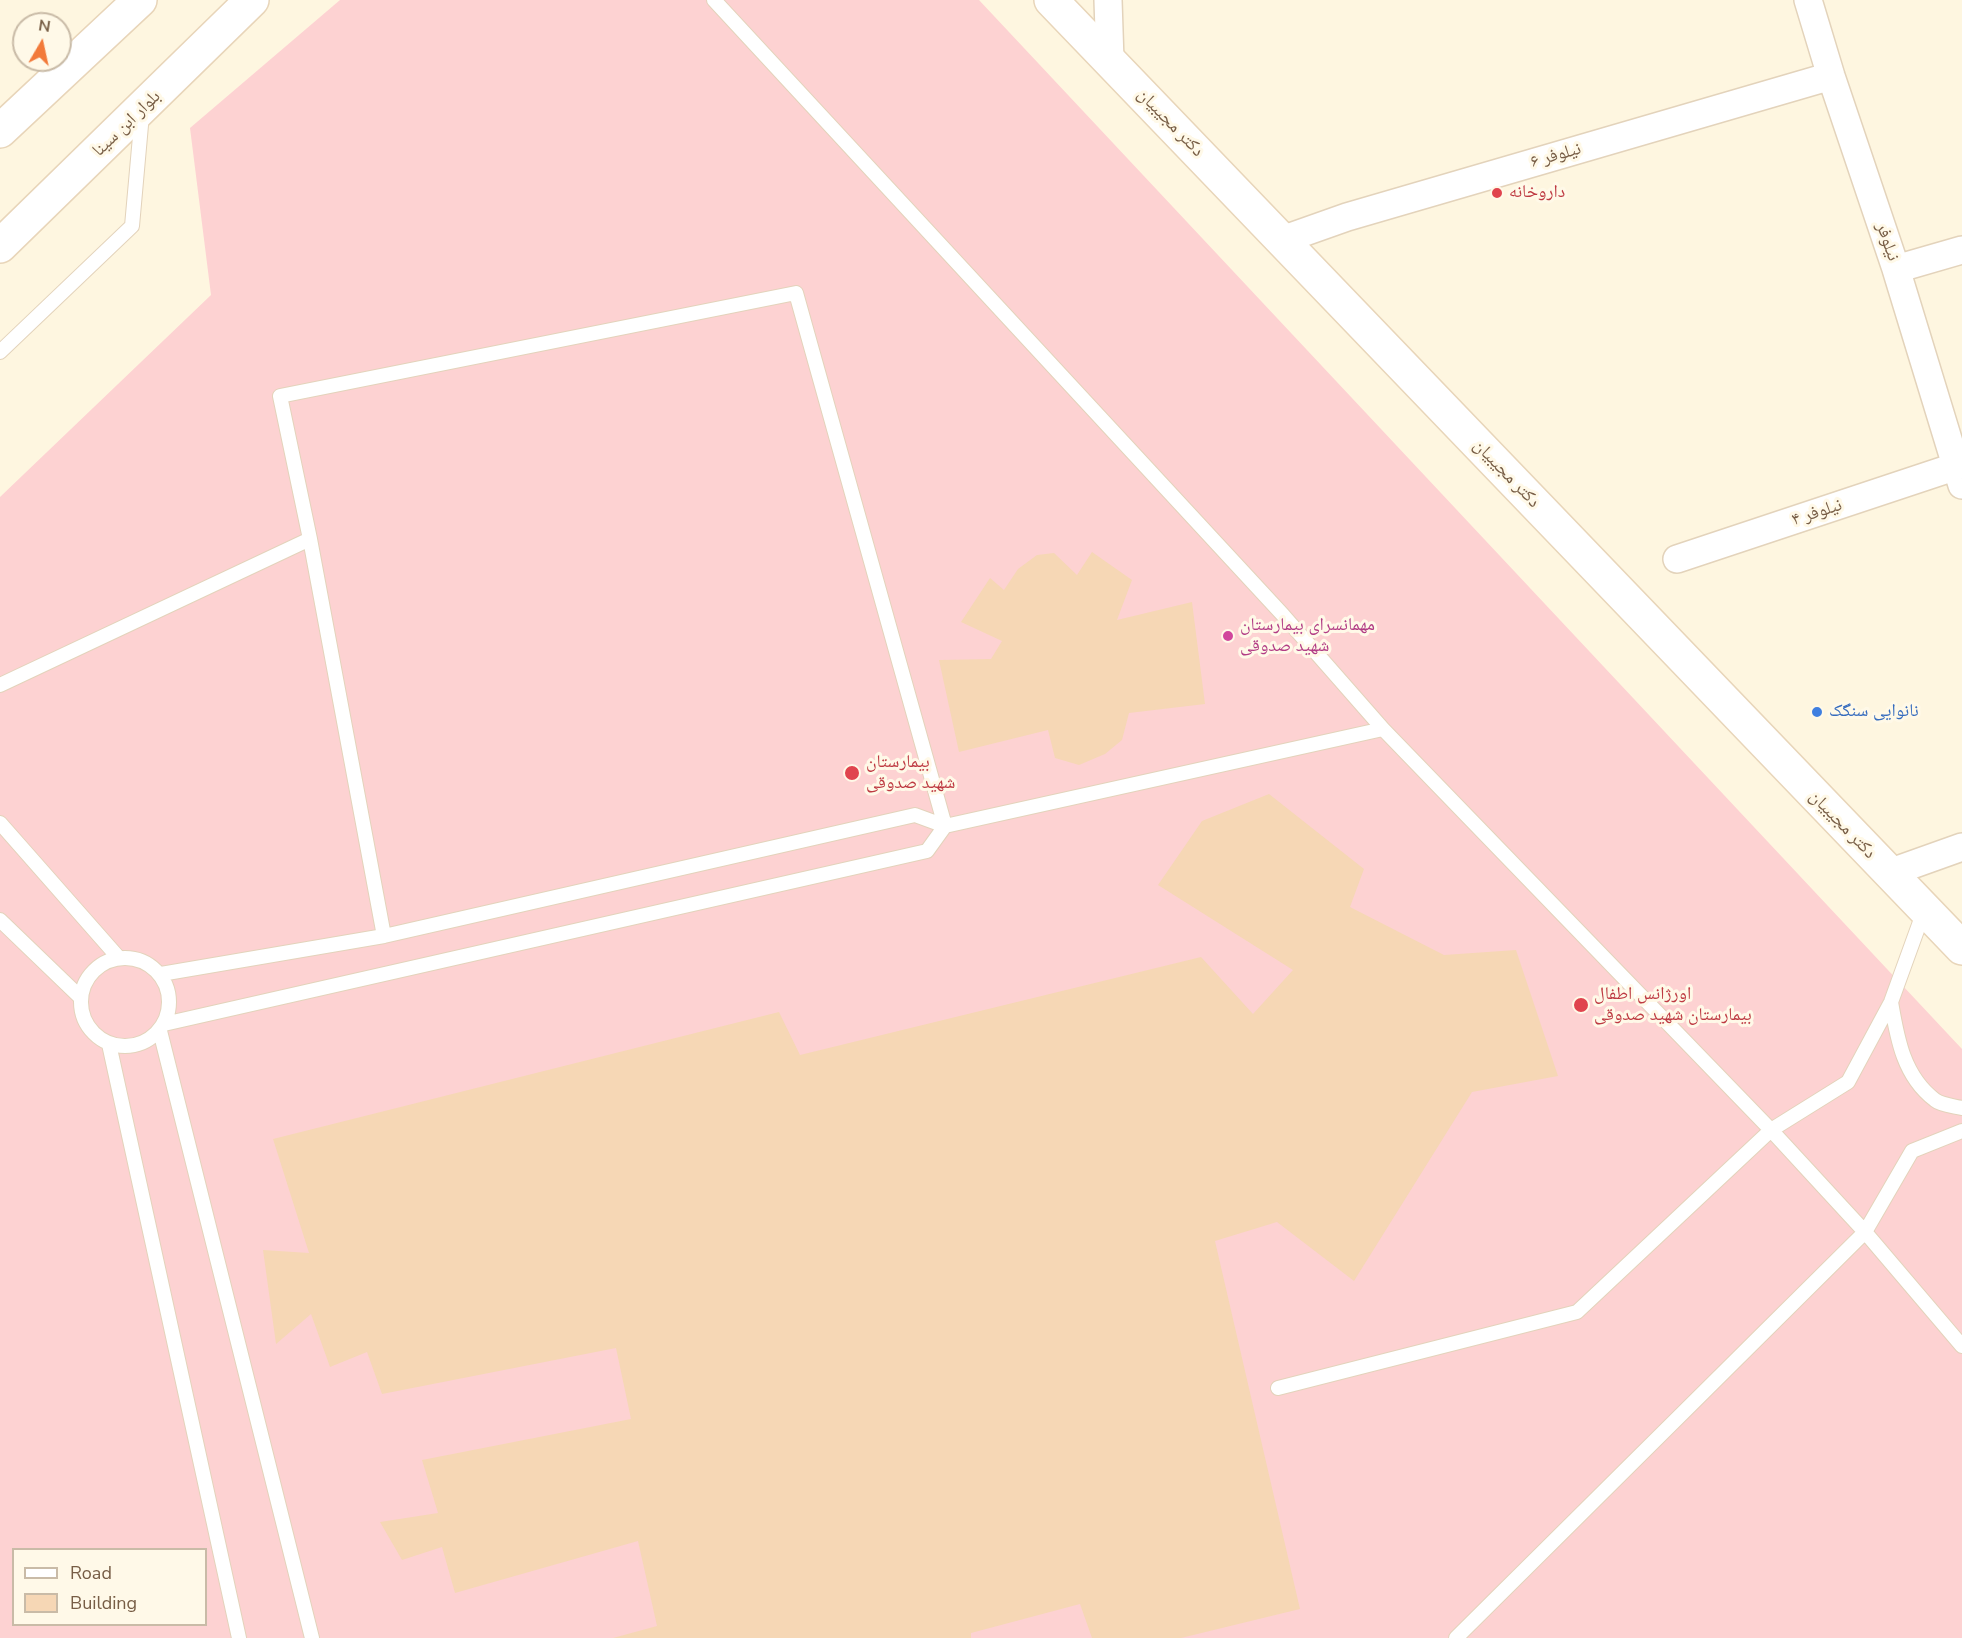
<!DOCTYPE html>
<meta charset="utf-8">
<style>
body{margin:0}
#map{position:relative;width:1962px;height:1638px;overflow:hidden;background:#fef6e0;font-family:"Nunito Sans",sans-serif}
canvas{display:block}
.legend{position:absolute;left:12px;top:1548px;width:195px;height:78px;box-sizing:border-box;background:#fff9e8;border:2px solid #c9bba7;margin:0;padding:8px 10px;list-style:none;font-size:18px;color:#775d45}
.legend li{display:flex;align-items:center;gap:12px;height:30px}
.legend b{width:30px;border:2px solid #c9bba7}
.north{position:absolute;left:12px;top:12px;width:60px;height:60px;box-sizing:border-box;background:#fff9e8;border:2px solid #c9bba7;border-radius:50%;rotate:9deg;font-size:16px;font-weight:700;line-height:24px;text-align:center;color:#775d45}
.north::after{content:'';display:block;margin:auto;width:21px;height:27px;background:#f27a3a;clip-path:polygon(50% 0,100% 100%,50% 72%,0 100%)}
</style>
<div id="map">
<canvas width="1962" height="1638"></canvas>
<ul class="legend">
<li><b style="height:8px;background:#fff"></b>Road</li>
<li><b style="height:16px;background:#f6d7b5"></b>Building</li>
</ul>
<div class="north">N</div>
</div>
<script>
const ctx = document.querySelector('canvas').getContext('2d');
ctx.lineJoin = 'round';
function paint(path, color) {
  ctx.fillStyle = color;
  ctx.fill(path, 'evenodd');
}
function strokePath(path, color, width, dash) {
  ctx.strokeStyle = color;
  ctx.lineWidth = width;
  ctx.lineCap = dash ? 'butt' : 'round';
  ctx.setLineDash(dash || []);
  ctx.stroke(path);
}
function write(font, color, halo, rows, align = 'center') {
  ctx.font = font + ' "Nunito Sans","Noto Naskh Arabic",sans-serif';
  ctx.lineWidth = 6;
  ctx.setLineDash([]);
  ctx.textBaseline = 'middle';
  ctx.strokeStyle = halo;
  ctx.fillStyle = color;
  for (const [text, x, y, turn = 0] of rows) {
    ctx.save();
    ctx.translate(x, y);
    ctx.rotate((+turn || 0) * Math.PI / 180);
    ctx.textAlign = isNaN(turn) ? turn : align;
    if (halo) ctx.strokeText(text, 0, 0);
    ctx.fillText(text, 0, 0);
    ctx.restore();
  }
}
paint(new Path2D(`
 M340,0H979L1962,1049V1638H0V497L211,295L190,128ZM14,1550H206V1624H14Z`), '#fdd2d2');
paint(new Path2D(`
 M1092,552L1132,580L1117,620L1192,602L1205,704L1129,713L1122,740L1105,754L1079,765L1055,758L1048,730L959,752L939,660L991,659L1002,641L961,622L990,578L1004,590L1018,569L1037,555L1054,553L1077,575Z
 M1269,794L1364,869L1350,907L1444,955L1516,950L1558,1076L1472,1092L1354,1281L1277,1222L1215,1241L1300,1609L1181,1638H1092L1080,1604L971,1633V1638H613L657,1626L638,1541L455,1593L442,1547L402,1560L380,1522L438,1513L422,1460L631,1419L616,1348L382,1394L367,1352L330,1367L311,1314L276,1344L263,1250L309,1253L273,1139L779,1012L800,1055L1201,957L1253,1014L1293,970L1158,885L1202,821Z`), '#f6d7b5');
const lane = new Path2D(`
 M714,0L1283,615L1383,729L1771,1130L1865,1232L1962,1346
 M0,352L132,226L142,114
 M0,685L310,539
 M0,823L118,957
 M0,920L80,997
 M384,936L310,539L280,396L796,293L945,826
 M81 1002a44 44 0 1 1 88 0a44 44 0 1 1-88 0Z
 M161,974L384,936L915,815L945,826L1383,729
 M1891,1002C1897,1037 1903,1076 1935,1100C1941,1105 1954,1106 1962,1108
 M164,1024L927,851L945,826
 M160,1031L312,1638
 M109,1044L239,1638
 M1278,1388L1577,1312L1771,1130L1848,1082L1891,1002L1924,911
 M1456,1638L1865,1232L1912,1151L1962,1131`);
const street = new Path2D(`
 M1108,0L1110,61
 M1808,0L1831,76L1896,269L1962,485
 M1282,240L1347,217L1831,76
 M1896,269L1962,250
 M1677,559L1957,466
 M1889,873L1962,847`);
const secondary = new Path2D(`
 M1051,0L1962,948
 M0,131L140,0
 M0,246L252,0`);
strokePath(lane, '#e3d3bb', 16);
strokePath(street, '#e3d3bb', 30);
strokePath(secondary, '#e8d5b9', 36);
strokePath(lane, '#fff', 14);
strokePath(street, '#fff', 27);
strokePath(secondary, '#fff', 33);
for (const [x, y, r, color] of [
 [1497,193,6,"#e0444e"],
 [1228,636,6,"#d1479c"],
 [1817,712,6,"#3f7fe0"],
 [852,773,8,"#e0444e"],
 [1581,1005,8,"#e0444e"]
]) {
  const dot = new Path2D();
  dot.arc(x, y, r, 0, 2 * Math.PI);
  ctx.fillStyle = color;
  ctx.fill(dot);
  strokePath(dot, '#fff9e8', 2);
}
write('18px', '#775d45', '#fff9e8', [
 ["دکتر مجیبیان",1170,123,46],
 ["بلوار ابن سینا",127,124,-44],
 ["نیلوفر ۶",1556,156,-16],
 ["نیلوفر",1887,242,71],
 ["دکتر مجیبیان",1506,474,46],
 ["نیلوفر ۴",1817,513,-18],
 ["دکتر مجیبیان",1842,825,46]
]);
write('18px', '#be3a42', '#fff9e8', [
 ["داروخانه",1509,193],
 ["بیمارستان",866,763],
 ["شهید صدوقی",866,784],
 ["اورژانس اطفال",1594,995],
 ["بیمارستان شهید صدوقی",1594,1016]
], 'left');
write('18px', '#b23c85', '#fff9e8', [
 ["مهمانسرای بیمارستان",1240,626],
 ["شهید صدوقی",1240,647]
], 'left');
write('18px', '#366cbe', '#fff9e8', [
 ["نانوایی سنگک",1829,712]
], 'left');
</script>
